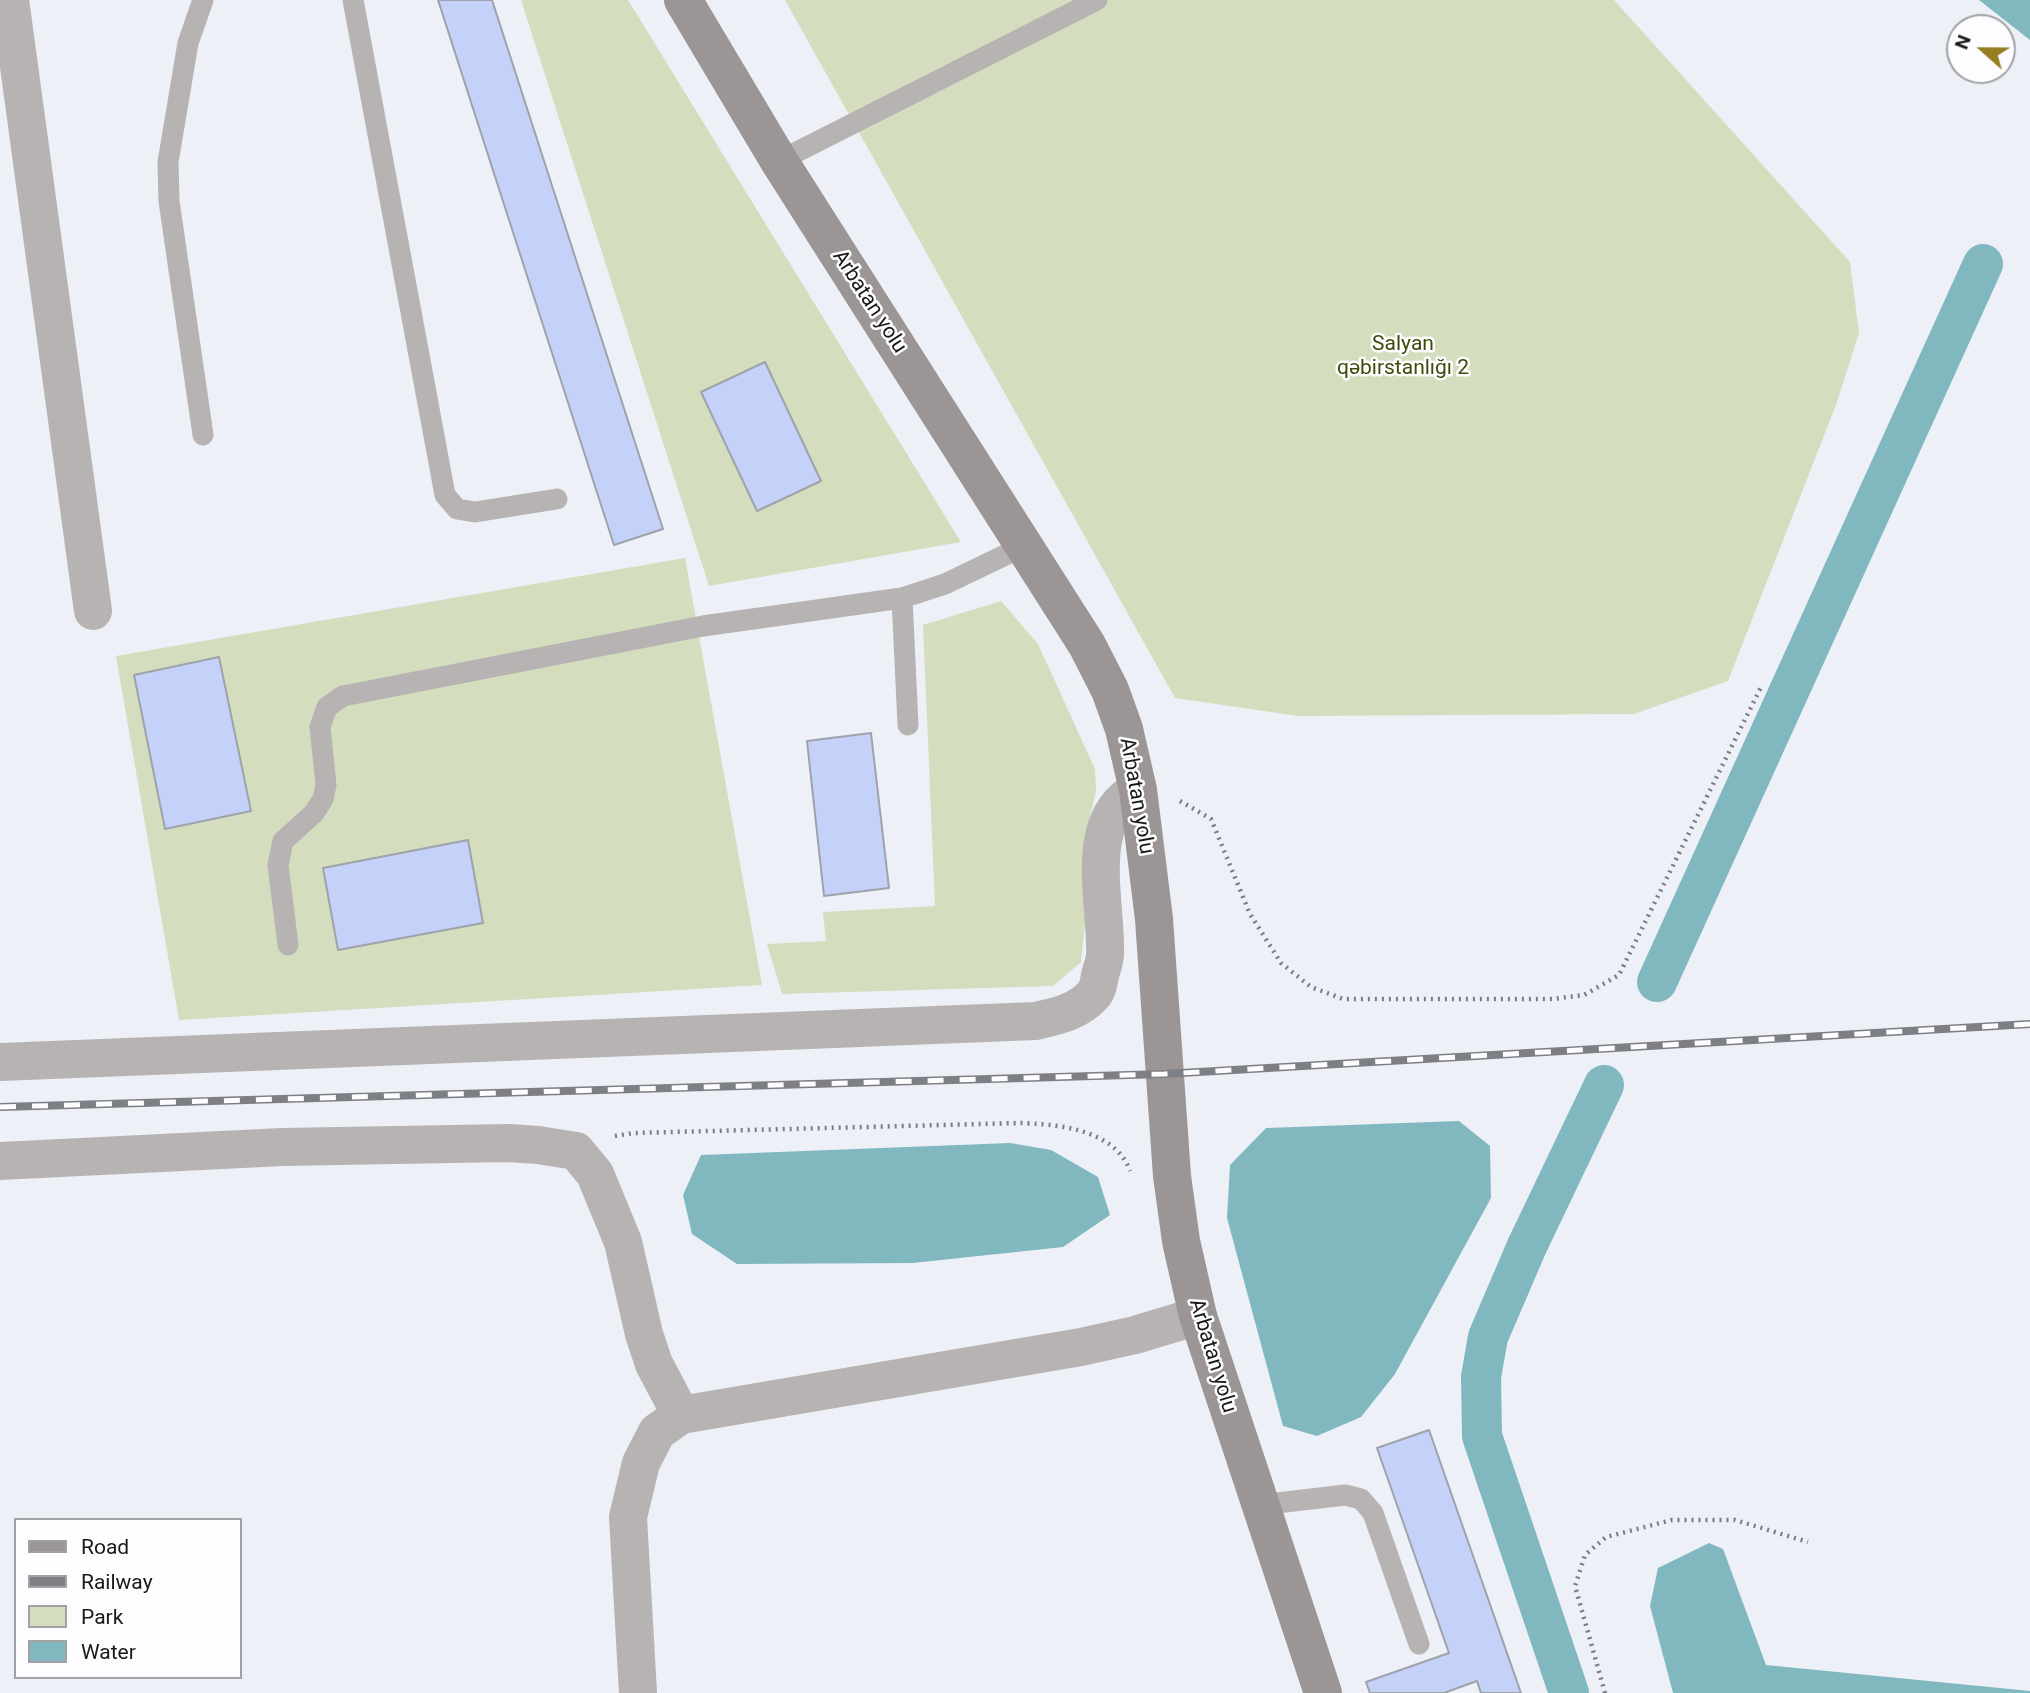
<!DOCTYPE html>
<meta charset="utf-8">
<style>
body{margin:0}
#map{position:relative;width:2030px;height:1693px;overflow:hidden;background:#edf0f7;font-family:Roboto,sans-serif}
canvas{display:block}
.legend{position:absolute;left:14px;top:1518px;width:228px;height:161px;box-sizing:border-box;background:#fdfdff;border:2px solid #a2a2a4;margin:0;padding:9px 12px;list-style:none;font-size:21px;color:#19191c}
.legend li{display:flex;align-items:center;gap:14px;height:35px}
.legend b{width:35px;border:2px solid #a2a2a4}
.north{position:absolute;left:1946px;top:14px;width:70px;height:70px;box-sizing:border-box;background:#fdfdff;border:2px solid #a2a2a4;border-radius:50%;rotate:291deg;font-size:19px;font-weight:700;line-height:28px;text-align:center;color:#19191c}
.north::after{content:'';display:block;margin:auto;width:24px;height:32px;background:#957d24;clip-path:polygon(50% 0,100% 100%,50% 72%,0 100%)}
</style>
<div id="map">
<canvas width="2030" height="1693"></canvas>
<ul class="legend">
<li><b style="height:9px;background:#9b9595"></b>Road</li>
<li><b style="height:9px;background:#7d7f84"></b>Railway</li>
<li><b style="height:19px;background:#d4debf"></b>Park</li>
<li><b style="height:19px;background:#81b8c0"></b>Water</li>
</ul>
<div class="north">N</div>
</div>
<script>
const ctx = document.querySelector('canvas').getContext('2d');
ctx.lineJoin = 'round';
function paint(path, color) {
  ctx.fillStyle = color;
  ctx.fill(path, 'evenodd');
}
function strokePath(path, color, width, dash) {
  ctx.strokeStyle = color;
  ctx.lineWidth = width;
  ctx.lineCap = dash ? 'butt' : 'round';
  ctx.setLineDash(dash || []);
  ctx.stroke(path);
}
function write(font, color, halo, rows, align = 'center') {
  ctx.font = font + ' Roboto,sans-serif';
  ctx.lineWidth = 5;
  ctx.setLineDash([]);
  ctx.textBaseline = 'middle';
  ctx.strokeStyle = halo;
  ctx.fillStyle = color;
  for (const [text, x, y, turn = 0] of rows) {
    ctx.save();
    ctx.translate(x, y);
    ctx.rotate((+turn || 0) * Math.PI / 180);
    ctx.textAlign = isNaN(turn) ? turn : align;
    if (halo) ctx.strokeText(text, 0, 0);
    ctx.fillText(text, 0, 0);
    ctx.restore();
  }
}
paint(new Path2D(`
 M521,0H628L961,542L709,586Z
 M785,0H1614L1850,262L1859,333L1836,405L1728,681L1634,714L1298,716L1175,698Z
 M685,558L762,985L179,1020L116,656Z
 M1001,601L1038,644L1095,769L1096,791L1089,821L1085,924L1081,962L1053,986L782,994L767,944L826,941L823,912L935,906L923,625Z`), '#d4debf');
paint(new Path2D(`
 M1979,0H2030V40Z
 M1459,1121L1490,1146L1491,1198L1395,1374L1361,1417L1317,1436L1283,1426L1227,1218L1230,1165L1266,1128Z
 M1010,1143L1051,1150L1098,1177L1110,1215L1063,1247L913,1263L737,1264L692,1234L683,1195L701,1155Z
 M1709,1543L1723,1549L1766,1665L2030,1691V1693H1673L1650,1606L1658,1568Z`), '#81b8c0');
strokePath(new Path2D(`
 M1657,982L1983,264
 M1569,1693L1482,1436L1481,1377L1488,1337L1527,1246L1604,1085`), '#81b8c0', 40);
const building = new Path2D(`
 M438,0H492L663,529L614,545Z
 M765,362L821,481L757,511L701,392Z
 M219,657L251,811L165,829L134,675Z
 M871,733L889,888L824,896L807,741Z
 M468,840L483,923L338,950L323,868Z
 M1429,1430L1521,1693H1481L1477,1681L1444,1693H1370L1366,1682L1449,1653L1377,1448Z`);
paint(building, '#c4d1f9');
strokePath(building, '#9fa2a9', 2);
strokePath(new Path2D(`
 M1180,801L1211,819L1250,914L1281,963L1311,987L1343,999H1552L1584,995L1619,975L1762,685
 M615,1136L633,1133L1019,1123C1057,1124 1115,1129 1130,1171
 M1605,1693L1575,1586L1585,1555L1606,1537L1672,1520H1735L1808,1542`), '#7b7c81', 4.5, [2, 5]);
strokePath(new Path2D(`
 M353,0L445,495L457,509L475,512L557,499
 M779,161L1097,0
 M203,435L169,201L168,162L188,43L203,0
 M902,598L908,725
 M288,945L278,865L283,841L314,813L323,799L326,785L320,727L327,707L343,696L703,626L902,598L945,584L1024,546
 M1260,1505L1345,1495L1361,1499L1373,1513L1419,1644`), '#b7b3b3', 21);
strokePath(new Path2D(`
 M10,0L93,611
 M0,1062L1036,1021C1057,1016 1078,1012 1093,995C1098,990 1099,981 1100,975C1102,968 1105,961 1105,954C1107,903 1081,818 1138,790
 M0,1161L282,1147L509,1143L538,1145L576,1151L595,1174L623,1242L644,1334L654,1364L681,1415
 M638,1693L628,1517L641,1463L657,1432L681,1415L1081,1347L1135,1335L1198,1316`), '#b7b3b3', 38);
strokePath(new Path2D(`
 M683,0L779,161L1087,645L1110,690L1124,729L1138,790L1154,919L1172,1176L1181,1241L1198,1316L1323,1693`), '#9b9595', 38);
const rail = new Path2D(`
 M0,1107L1164,1074L2030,1024`);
strokePath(rail, '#7d7f84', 8);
strokePath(rail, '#fdfdff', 5, [16]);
write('21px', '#19191c', '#fdfdff', [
 ["Arbatan yolu",869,302,57],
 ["Arbatan yolu",1136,796,80],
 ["Arbatan yolu",1212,1356,73]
]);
write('21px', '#3d4b08', '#fdfdff', [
 ["Salyan",1403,345],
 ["qəbirstanlığı 2",1403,369]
]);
</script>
